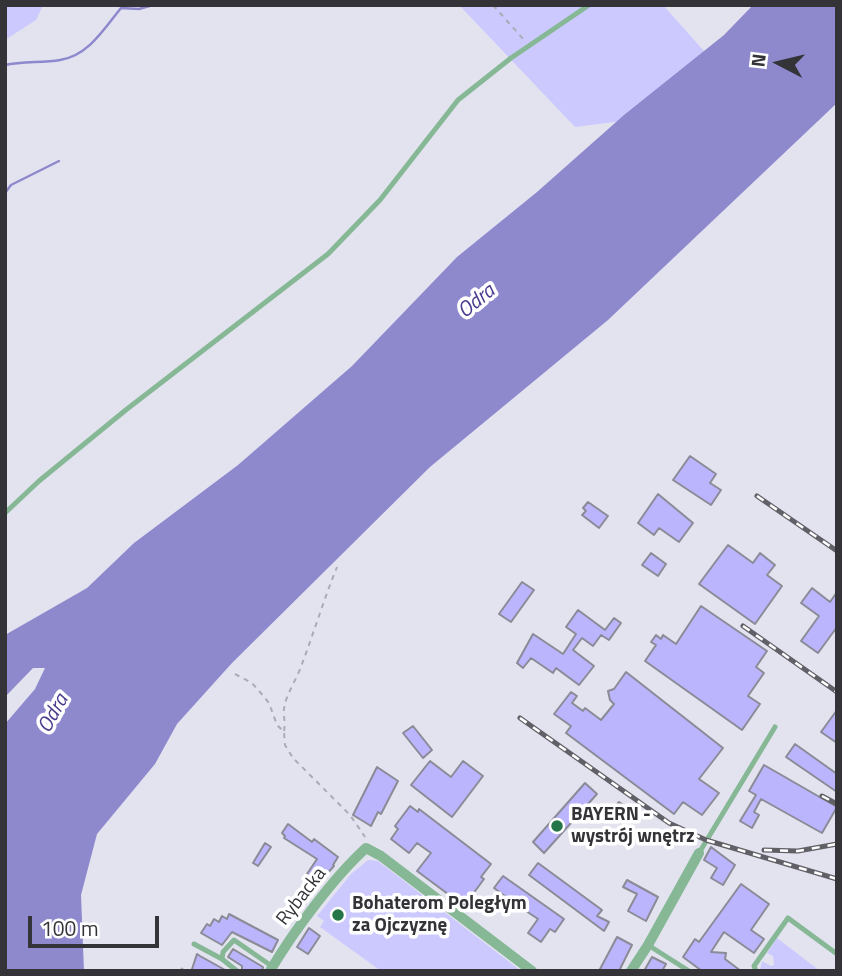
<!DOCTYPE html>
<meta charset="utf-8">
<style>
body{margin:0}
#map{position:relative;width:842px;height:976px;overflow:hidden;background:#e3e3f0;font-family:"Titillium Web",sans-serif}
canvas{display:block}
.frame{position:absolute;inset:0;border:7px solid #343338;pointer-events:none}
.north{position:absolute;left:744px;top:28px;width:70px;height:70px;-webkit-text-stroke:5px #fff;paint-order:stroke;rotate:277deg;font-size:19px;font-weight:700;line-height:28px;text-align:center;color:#343338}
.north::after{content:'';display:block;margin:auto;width:24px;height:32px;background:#343338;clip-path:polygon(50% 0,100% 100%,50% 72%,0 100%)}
.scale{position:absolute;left:28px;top:916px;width:131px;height:32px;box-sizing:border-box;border:4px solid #343338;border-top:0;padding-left:9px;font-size:21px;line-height:24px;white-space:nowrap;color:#343338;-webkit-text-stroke:5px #fff;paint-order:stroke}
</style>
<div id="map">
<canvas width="842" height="976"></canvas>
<div class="frame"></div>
<div class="north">N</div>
<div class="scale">100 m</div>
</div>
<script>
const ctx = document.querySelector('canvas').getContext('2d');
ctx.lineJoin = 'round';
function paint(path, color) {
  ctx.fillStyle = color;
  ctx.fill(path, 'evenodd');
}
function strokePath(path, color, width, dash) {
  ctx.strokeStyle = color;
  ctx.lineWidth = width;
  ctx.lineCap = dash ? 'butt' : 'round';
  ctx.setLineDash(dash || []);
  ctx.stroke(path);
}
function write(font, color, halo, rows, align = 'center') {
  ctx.font = font + ' "Titillium Web",sans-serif';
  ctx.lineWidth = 7;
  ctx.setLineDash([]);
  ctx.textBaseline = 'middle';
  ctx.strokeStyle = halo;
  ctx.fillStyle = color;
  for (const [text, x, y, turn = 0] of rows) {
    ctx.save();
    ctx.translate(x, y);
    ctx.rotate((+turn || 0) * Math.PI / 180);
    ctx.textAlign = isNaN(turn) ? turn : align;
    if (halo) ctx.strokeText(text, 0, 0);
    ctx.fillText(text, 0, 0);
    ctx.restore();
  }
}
paint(new Path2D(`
 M5,5H43L36,20L5,40Z
 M459,5H663L712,60L638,119L575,127Z
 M368,860L378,861L521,971H381L320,927L324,921L317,916L351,874Z
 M777,938L820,971L760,970L762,961L771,966L774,965L773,956L767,953Z`), '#ccc9fe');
paint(new Path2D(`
 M753,5H837V103L608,320L430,467L232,663L177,724L155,764L97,834L81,895L84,971H5V724L35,689L45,668H33L5,697V635L87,588L134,543L238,465L352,366L457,257L537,192L624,115L724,35Z`), '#8e89cd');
strokePath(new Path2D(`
 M5,65C23,61 42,63 60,60C88,56 104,29 121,8L139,9L153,5
 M5,193L11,185L59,161`), '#8e89cd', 2.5);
const building = new Path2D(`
 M690,456L716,474L710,483L721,490L711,505L673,480Z
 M658,494L693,523L679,542L659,528L654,535L638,523Z
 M588,502L608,516L599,528L582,515L586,511L583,508Z
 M728,545L753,563L760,553L775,565L767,575L782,586L755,624L699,584Z
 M651,553L666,564L658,576L642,565Z
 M522,582L534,590L511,622L499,614Z
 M812,588L830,602L837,592V627L818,653L801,641L819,616L801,603Z
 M701,606L767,651L756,667L764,673L748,696L760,704L742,730L645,661L656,645L651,642L656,635L661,639L663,635L676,644Z
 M578,610L605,630L614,618L621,623L609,640L601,635L593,646L582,638L573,650L594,666L579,685L556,668L553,673L531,658L523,668L517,663L533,634L563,654L576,634L566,627Z
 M626,672L723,748L699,779L719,793L702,815L683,802L674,814L566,733L571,726L554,714L571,692L577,696L572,703L583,711L585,708L601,720L614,704L610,700L608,691L614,689Z
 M837,710V743L821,732Z
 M413,726L432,750L423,758L403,733Z
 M795,744L837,774V792L786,757Z
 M430,761L451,777L463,761L483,776L452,817L411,785Z
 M764,765L837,807L822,833L761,799L754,812L759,815L752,828L740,821L756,795L749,791Z
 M377,767L398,781L381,814L378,812L371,826L353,815Z
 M585,783L597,794L544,853L533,842Z
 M619,802L635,813L630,820L614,808Z
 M410,806L418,812L419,809L491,864L481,877L484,879L464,906L417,871L431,853L417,843L409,853L391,839L398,829L395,826Z
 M288,824L312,842L314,839L338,857L333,865L334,866L316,886L305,877L317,859L284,838L285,836L282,833Z
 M265,843L271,847L258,866L253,863Z
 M711,847L735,865L723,885L711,878L717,868L704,860Z
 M538,863L602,910L597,916L609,922L604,931L529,875Z
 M503,876L564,919L555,932L550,929L541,942L528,933L538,919L511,901L509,904L503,900L505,896L494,888Z
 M627,880L658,897L646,921L628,911L637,894L623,887Z
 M741,884L769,904L751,930L764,939L754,953L724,932L711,952L726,953L725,959L741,971H702L683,957L695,939L699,942Z
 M229,914L278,940L272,952L232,932L222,945L201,933L207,924L210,926L214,919L219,922L222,916L227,919Z
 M309,928L320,936L308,954L297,947Z
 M617,937L632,945L619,971H599Z
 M233,949L263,967L262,971H242V966L228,957Z
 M197,954L200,956L227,971H195L192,969Z
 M652,957L666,964L662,971H644Z`);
paint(building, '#bab5fd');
strokePath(building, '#8b8b97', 2);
strokePath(new Path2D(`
 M493,5L524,40
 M235,674L252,683L260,692L269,703L277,725L284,732L285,745L293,758L350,815L365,837
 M284,731C286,721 282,713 285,704C287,694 298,676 302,664C314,632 324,599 337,567
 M181,968L185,971`), '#ababb5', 2, [5, 5]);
strokePath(new Path2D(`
 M5,513L39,481L127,409L328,254L380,200L458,100L511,58L589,5
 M699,853L775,727
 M194,944L222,959
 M648,945L689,971
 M237,971L222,959L223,952L234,940L273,967
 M756,971L754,966L788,918L837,954`), '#86b896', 5);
strokePath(new Path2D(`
 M270,971C293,932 333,878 366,848L381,856L532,971
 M631,971L648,945L699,853`), '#86b896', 10);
const rail = new Path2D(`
 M757,496L837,551
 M743,626L837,692
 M520,718L669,823L706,840L837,879
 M822,796L837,804
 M764,850L798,851L837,844`);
strokePath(rail, '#616067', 5);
strokePath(rail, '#fff', 2.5, [8]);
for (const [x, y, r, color] of [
 [557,826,7,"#247547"],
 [338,915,7,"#247547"]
]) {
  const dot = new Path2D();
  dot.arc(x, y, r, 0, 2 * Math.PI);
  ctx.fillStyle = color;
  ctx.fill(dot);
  strokePath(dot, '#fff', 2.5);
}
write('bold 19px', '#343338', '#fff', [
 ["BAYERN -",571,815],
 ["wystrój wnętrz",571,837],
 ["Bohaterom Poległym",352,904],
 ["za Ojczyznę",352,926]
], 'left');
write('19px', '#343338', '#fff', [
 ["Rybacka",302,897,-52]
]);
write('italic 21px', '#493c8e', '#fff', [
 ["Odra",477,302,-39],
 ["Odra",54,714,-61]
]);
</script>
